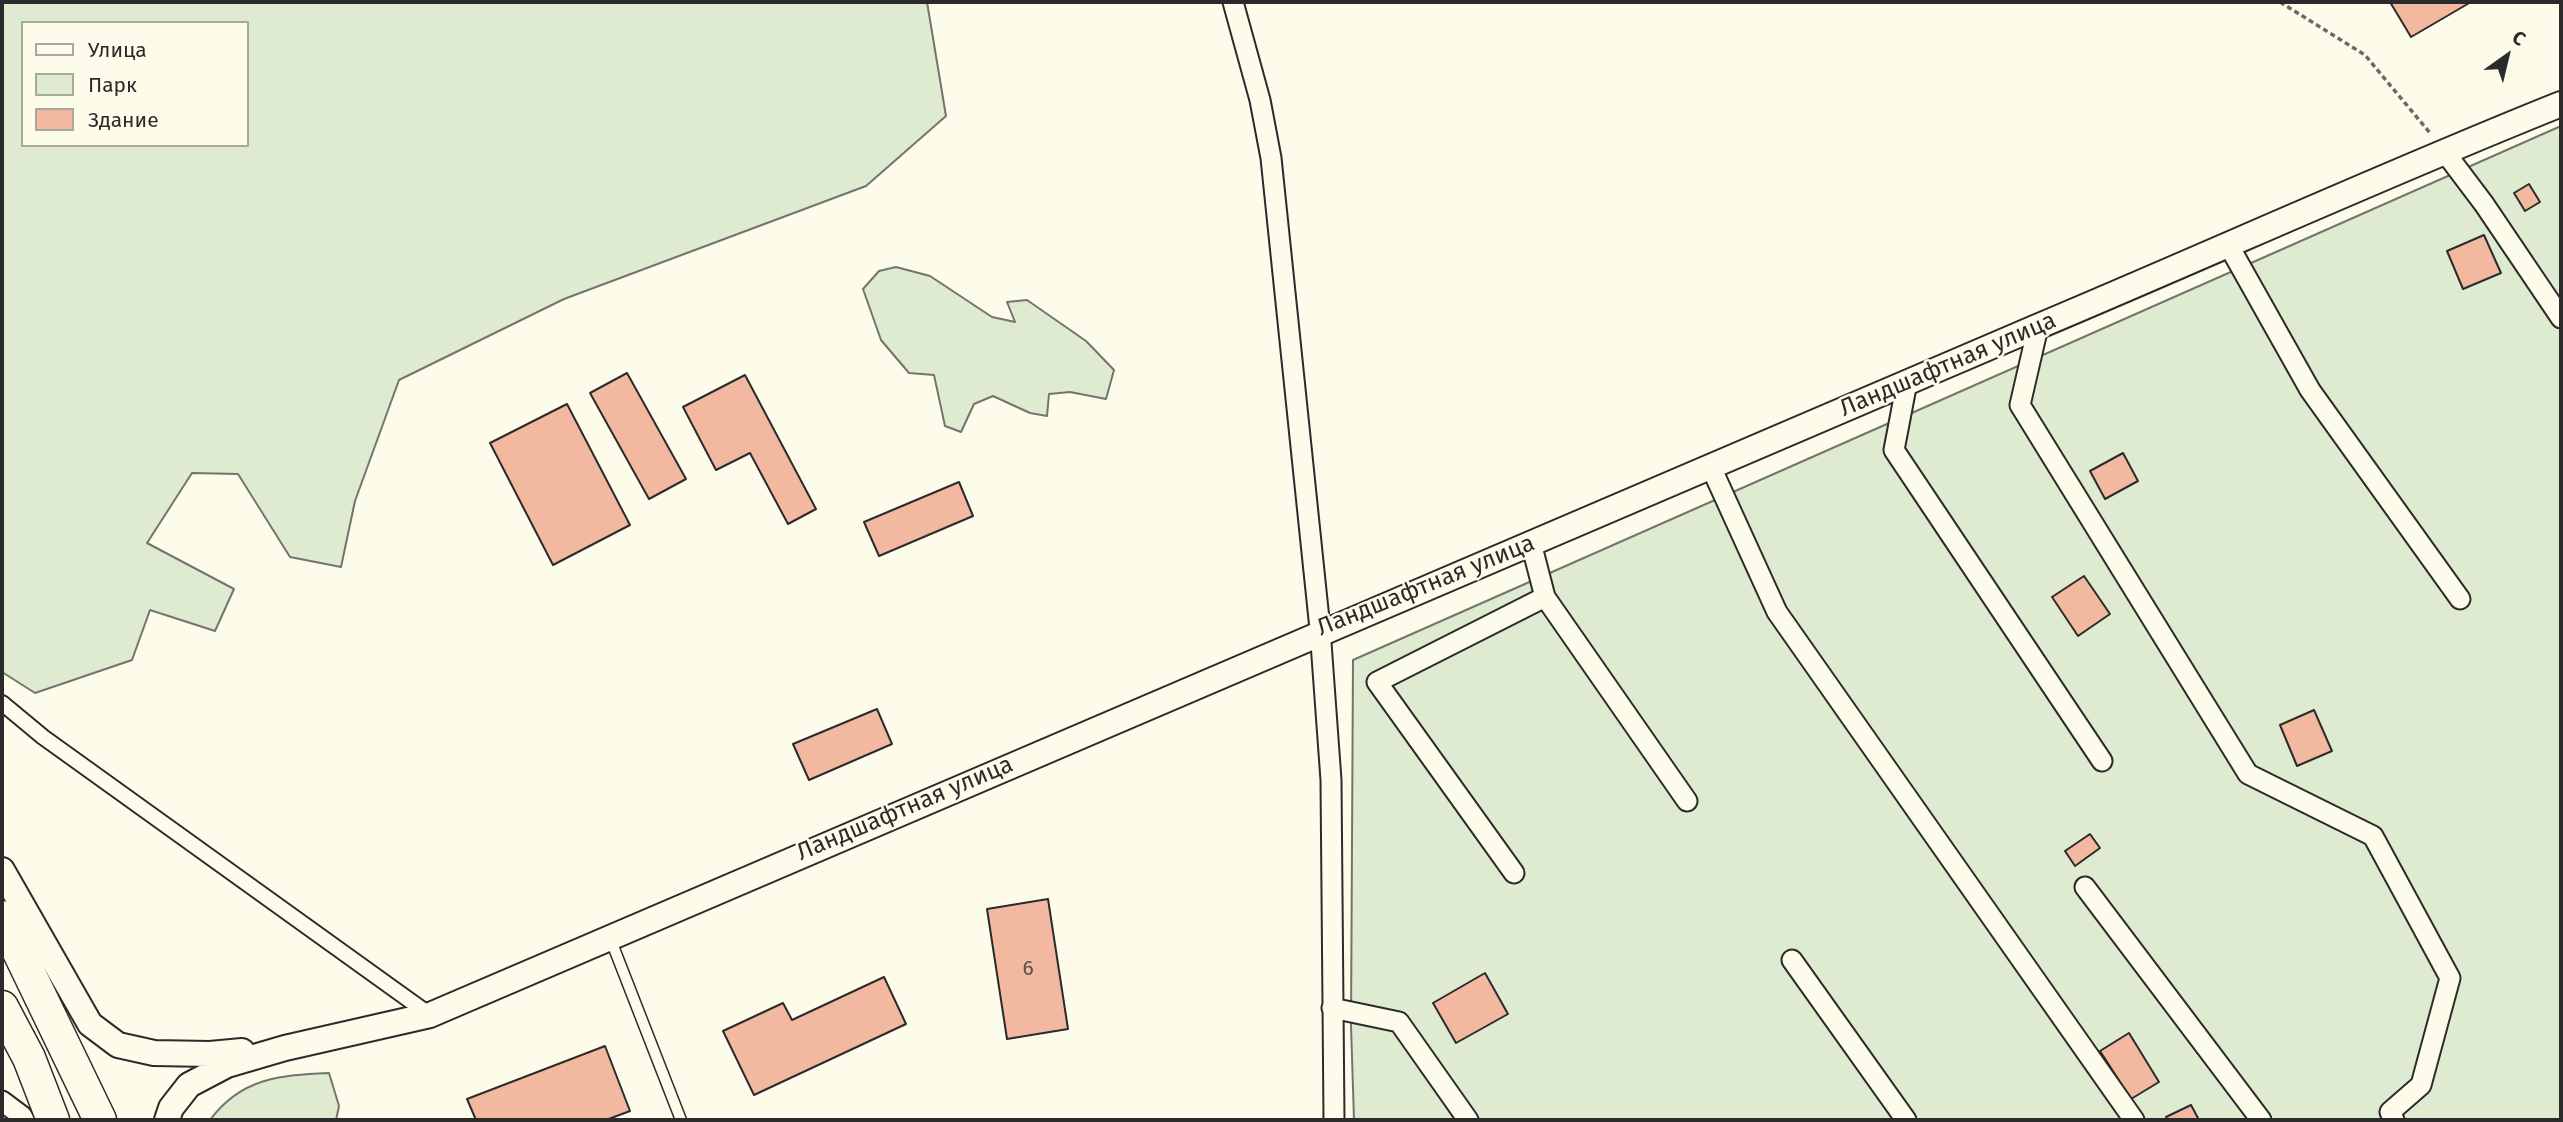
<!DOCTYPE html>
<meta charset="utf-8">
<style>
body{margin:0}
#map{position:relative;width:2563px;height:1122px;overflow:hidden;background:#fdfbea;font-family:"Fira Sans",sans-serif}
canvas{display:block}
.frame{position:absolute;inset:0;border:4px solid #2b2b2b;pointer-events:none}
.legend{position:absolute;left:21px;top:21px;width:228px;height:126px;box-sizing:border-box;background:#fdfbea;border:2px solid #a9a89e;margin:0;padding:9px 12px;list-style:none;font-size:21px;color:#2b2b2b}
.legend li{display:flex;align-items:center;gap:14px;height:35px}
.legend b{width:35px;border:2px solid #a9a89e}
.north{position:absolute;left:2472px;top:21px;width:70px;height:70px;-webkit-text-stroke:5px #fdfbea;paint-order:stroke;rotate:34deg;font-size:19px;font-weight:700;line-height:28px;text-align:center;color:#2b2b2b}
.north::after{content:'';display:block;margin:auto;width:24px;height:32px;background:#2b2b2b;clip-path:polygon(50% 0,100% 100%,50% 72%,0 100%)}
</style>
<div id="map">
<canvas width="2563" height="1122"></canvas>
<div class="frame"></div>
<ul class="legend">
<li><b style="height:9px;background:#fdfbea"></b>Улица</li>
<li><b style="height:19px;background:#deebd1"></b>Парк</li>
<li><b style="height:19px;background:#f2b8a0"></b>Здание</li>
</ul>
<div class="north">С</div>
</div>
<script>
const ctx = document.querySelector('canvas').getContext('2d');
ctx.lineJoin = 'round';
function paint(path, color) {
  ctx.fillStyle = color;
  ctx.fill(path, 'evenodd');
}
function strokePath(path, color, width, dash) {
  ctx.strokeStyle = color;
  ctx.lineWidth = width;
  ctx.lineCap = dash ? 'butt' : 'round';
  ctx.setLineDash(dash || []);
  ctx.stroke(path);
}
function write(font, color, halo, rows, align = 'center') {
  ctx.font = font + ' "Fira Sans",sans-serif';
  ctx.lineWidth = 5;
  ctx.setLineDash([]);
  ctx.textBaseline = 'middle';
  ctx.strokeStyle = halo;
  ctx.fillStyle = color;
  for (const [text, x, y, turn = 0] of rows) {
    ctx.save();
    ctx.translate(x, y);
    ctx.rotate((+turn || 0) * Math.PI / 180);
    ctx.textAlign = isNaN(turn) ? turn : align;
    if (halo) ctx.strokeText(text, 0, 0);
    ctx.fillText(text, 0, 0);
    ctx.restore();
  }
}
const green = new Path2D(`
 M2,2H927L946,116L866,186L564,299L399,380L355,501L341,567L290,557L238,474L192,473L147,543L234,589L215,631L150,610L132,660L35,693L2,672ZM23,23H247V145H23Z
 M2561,126V1120H1354L1351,1025L1353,660Z
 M896,267L930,276L992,317L1015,322L1007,302L1027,300L1086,341L1114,370L1106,399L1070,392L1049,394L1047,416L1030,413L993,396L974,404L961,432L945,426L934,375L909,373L881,340L863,289L879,271Z
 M329,1073L339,1106L336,1120H210C241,1078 280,1075 329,1073Z`);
paint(green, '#deebd1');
strokePath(green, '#74746e', 2);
const building = new Path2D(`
 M2390,2H2471L2411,37Z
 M2529,184L2540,202L2525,211L2514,193Z
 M2484,235L2501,273L2463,289L2447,251Z
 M627,373L686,479L649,499L590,393Z
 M745,375L816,509L788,524L750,453L716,470L683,407Z
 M567,404L630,525L553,565L490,443Z
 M2123,453L2138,481L2105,499L2090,471Z
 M959,482L973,516L879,556L864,522Z
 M2084,576L2110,614L2078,636L2052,597Z
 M877,709L892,744L809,780L793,744Z
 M2314,710L2332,751L2297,766L2280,725Z
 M2090,834L2100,848L2075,866L2065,851Z
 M1048,899L1068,1029L1007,1039L987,909Z
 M1485,973L1508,1014L1456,1043L1433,1003Z
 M884,977L906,1024L754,1095L723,1031L783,1003L792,1020Z
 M2129,1033L2159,1082L2131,1099L2100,1051Z
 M605,1046L630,1111L606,1120H476L467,1099Z
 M2191,1105L2199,1120H2167L2166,1117Z`);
paint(building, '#f2b8a0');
strokePath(building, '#2b2b2b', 2);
const service = new Path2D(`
 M610,938L681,1120`);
const pedestrian = new Path2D(`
 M2,703L43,737L430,1015`);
const minor = new Path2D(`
 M1233,2L1260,100L1271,158L1320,629L1331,780L1334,1120
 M2444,151L2484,204L2561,318
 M2229,246L2310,390L2460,599
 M2038,327L2020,405L2248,774L2373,836L2450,978L2421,1085L2390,1112L2394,1120
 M1907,382L1894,450L2102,761
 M1710,465L1777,612L2134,1120
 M1531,543L1545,597L1687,801
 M1514,873L1377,682L1545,597
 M2085,887L2261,1120
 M1792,960L1906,1120
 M1332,1008L1399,1022L1468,1120
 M2,1101L22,1116L24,1120`);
const tertiary = new Path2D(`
 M2,870L90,1024L118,1045L154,1053L210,1054L242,1051
 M167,1120L171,1108L189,1085L227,1065L285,1048L430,1015C961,785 1492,556 2025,332C2204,257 2381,176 2561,104`);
const primary = new Path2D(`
 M2,917L100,1120
 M2,1007L29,1058L53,1120`);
strokePath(service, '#2b2b2b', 13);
strokePath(pedestrian, '#2b2b2b', 18);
strokePath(minor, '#2b2b2b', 23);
strokePath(tertiary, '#2b2b2b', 28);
strokePath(primary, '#2b2b2b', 35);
strokePath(new Path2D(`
 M2280,2L2365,55L2430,133`), '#6a6964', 3.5, [5, 3.5]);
strokePath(service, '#fdfbea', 10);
strokePath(pedestrian, '#fdfbea', 14);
strokePath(minor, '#fdfbea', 19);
strokePath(tertiary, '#fdfbea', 24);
strokePath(primary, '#fdfbea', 32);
write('21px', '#5d4e48', null, [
 ["6",1028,969]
]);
write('24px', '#2b2b2b', '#fdfbea', [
 ["Ландшафтная улица",1948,365,-23],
 ["Ландшафтная улица",1426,586,-22],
 ["Ландшафтная улица",905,809,-23]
]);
</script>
